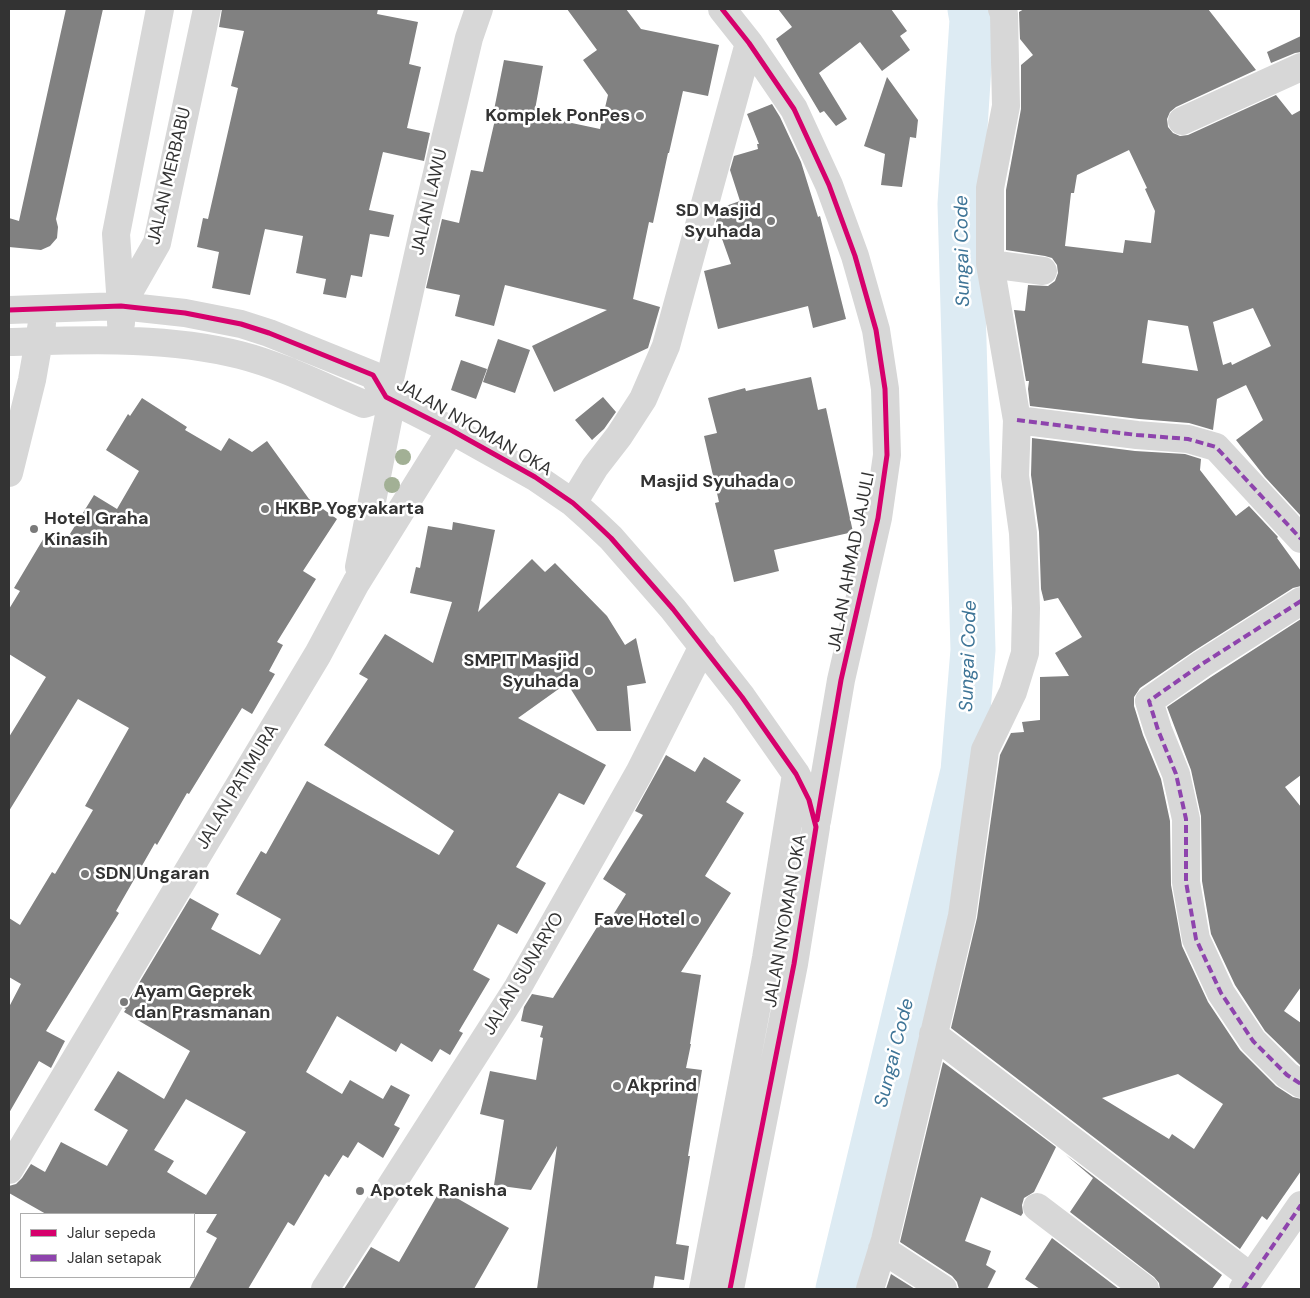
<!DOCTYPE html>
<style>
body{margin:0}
#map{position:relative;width:1310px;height:1298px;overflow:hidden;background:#fff;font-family:"DM Sans",sans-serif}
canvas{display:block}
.frame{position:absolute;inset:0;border:10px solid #333;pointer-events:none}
.legend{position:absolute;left:20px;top:1213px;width:175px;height:65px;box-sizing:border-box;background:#fff;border:1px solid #adadad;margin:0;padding:6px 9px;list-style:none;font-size:15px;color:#333}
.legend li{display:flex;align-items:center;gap:10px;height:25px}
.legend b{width:25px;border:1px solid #adadad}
</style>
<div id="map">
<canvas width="1310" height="1298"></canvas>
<div class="frame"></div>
<ul class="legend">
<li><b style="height:6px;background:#d6006c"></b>Jalur sepeda</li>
<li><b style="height:6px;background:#8e44ad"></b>Jalan setapak</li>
</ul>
</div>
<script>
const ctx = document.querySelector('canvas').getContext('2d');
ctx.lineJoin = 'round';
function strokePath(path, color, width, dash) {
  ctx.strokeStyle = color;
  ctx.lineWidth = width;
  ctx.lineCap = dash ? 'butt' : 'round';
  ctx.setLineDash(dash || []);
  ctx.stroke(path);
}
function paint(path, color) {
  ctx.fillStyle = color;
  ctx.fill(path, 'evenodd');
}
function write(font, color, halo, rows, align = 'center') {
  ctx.font = font + ' "DM Sans",sans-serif';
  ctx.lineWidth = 5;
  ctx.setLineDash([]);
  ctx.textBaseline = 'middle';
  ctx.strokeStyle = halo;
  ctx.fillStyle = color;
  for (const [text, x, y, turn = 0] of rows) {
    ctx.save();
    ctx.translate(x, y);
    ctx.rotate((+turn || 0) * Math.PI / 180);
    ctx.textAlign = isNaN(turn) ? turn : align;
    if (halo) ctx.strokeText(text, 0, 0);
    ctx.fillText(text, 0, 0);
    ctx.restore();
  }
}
strokePath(new Path2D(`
 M838,1289L963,771L973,650L960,204L972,20L970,9`), '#ddebf3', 45);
paint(new Path2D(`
 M66,9H103L56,219L58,227L57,238L50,246L41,250L9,247V218L19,221Z
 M222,9H378L377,14L418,22L409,64L421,67L407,128L430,133L424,161L383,152L369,210L394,215L389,237L370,234L362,277L351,275L346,298L323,294L326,279L296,273L303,236L265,229L250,295L212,288L219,252L197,247L203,218L208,219L238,88L231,86L244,31L219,27Z
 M567,9H626L641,29L719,45L708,96L683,91L669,153H668L653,223L649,222L633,299L660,307L648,348L554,392L532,346L607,310L505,285L494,326L455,316L460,295L426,288L442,219L459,223L471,170L483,172L497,111L494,110L504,60L543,66L534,115L600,129L608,95L583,60L597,50Z
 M778,9H891L907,31L900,36L910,50L882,71L860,42L819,73L847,119L836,126L824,111L820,113L776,39L792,27Z
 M1024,9H1208L1256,70L1176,107L1170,112L1167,119L1168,127L1173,133L1180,136L1188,135L1276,95L1292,115L1301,110V516L1265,477L1236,440L1263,420L1246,385L1217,399L1213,430L1189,423L1139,419L1030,406L1028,389L1029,381H1026L1014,310L1025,311L1028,285L1048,286L1055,281L1058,273L1057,265L1052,258L1045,256L1006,250V190L1021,109V65L1033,55L1020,39L1019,12ZM1129,150L1147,188L1145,189L1155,211L1151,243L1125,240L1123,253L1065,246L1071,193H1074L1077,175ZM1253,308L1271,346L1232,365L1231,362L1223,365L1213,322ZM1148,320L1188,326L1198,371L1142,363Z
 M1301,36V52L1295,53L1271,63L1267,52Z
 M887,77L918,120L916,138L910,137L902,187L881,185L885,154L864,146Z
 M772,104L780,117L801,162L818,217L820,216L846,319L813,328L808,306L718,329L704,271L731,264L716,222L720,208L740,201L730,170L734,156L758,149L757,144H759L747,114Z
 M498,339L530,350L515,393L483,382Z
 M461,360L487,369L476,399L451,390Z
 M811,377L818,410L826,408L853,532L774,550L779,571L734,582L715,503L719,502L704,436L717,433L708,398L745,388L746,391Z
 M603,397L616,412L604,429L592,440L575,420Z
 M142,398L187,427L185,430L221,451L229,438L252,452L267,441L309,499L337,519L303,571L316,579L277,642L283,645L269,671L275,674L252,714L242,708L189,794L187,793L157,845L155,843L116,911L119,913L46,1031L65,1041L51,1068L39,1061L9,1113V1007L21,984L9,977V918L20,925L52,872L55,874L93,810L85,806L129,728L78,699L9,811V737L46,677L9,654V609L20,591L14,588L48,531L65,542L94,495L117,509L139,471L106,450L128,414L130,416Z
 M1032,438L1135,451L1185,454L1201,459L1200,470L1236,516L1249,506L1278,537L1277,538L1301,571V586L1293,588L1194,651L1140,688L1134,697V706L1143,735L1161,779L1170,821L1171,885L1182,946L1208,1002L1240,1050L1276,1086L1293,1097L1301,1099V1171L1267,1220L1262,1216L1240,1249L951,1028L977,918L1000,755L1011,733L1024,732L1022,722L1040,720V677L1069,676L1055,653L1082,637L1058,598L1044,601L1041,589L1039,532L1031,475ZM1178,1074L1223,1104L1194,1149L1172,1134L1169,1139L1102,1098Z
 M453,522L495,530L478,612L532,559L545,572L555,563L607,616L625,645L636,638L646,683L627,686L631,731H597L567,683L518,718L606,765L584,805L559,793L516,867L546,883L517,934L498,924L473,970L490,979L459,1031L463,1033L450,1055L440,1049L432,1062L401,1043L396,1052L337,1016L306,1072L342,1094L350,1080L383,1099L391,1085L410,1095L394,1125L400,1128L383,1158L358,1142L348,1158L343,1155L329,1177L325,1174L294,1226L288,1222L248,1289H189L217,1238L206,1232L217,1214H46L9,1193V1186L16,1184L22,1178L31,1164L45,1172L61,1142L107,1166L128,1130L94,1110L118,1071L164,1099L190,1051L124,1012L126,1009L124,1008L190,898L219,914L211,929L260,955L281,919L236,894L261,851L266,854L307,781L439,855L454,831L324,745L368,679L359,674L385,634L433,663L452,602L410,593L416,567L420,568L428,526L452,530ZM186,1099L246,1132L206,1195L167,1172L174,1161L154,1150Z
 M1301,619V775L1285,787L1301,807V987L1284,1011L1301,1023V1066L1265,1031L1235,985L1211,934L1202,881L1201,816L1191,770L1167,707L1211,677Z
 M666,755L695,772L704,757L741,780L726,802L744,813L705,876L731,893L681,972L701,975L690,1044H691L686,1068L702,1070L688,1156H690L676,1244L689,1246L684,1280L655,1276L653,1289H537L557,1146L531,1190L494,1185L504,1120L480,1114L490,1071L536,1080L543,1038L540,1037L543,1026L521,1021L524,1007L532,994L553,998L599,924L605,928L626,894L603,879L643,815L635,811Z
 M943,1062L1056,1147L1034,1192L1024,1198L1022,1205L1023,1213L1021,1216L981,1197L965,1241L991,1251L986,1265L996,1271L987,1289H959L957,1282L952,1276L900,1242Z
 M1066,1155L1222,1275L1212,1289H1160L1159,1283L1154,1277L1070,1212L1093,1178Z
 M441,1189L509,1228L474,1289H344L371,1247L399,1262Z
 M1052,1238L1119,1289H1040L1025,1279Z
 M891,1274L915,1289H886Z`), '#818181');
strokePath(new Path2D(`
 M722,9L749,43L794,109L829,185L855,256L876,330L885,389L887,455L878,518L841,680L817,821
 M1182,121L1301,67
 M990,264L1043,271
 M121,306L157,243L207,9
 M9,310L121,306L185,313L241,324L269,333L373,375L386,397L451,430L535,477L573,503L592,520L611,538L673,609L742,697L796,774L809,800L816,827L794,964L730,1289
 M121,323V306L116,234L160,9
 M9,342C85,340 165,336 240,355C283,366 323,387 364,404L386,397
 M386,397L424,228L469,38L479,9
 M1017,420L1137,435L1188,439L1216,447L1301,539
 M9,473L32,380L42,323
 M573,503L595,467L619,436L643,399L666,346L749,43
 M359,567L392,400
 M1301,601L1202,664L1149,701L1158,730L1176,774L1186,819V882L1196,939L1221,993L1253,1041L1287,1075L1301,1084
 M933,1034L1251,1277
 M9,1170L318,654L356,583L451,430
 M1037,1207L1145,1289
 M882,1249L943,1289
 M325,1289L518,987L639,773L703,646
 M703,1289L766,958L796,774
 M870,1289L885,1240L962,916L985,750L1013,692L1025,653L1026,608L1023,533L1015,476L1017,420L990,264V188L1006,106L1004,14L1002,9
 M1243,1289L1301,1205`), '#d7d7d7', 28);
strokePath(new Path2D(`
 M1017,420L1137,435L1188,439L1216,447L1301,539
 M1301,601L1202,664L1149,701L1158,730L1176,774L1186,819V882L1196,939L1221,993L1253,1041L1287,1075L1301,1084
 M1243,1289L1301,1205`), '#8e44ad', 4, [8, 4]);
strokePath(new Path2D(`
 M722,9L749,43L794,109L829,185L855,256L876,330L885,389L887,455L878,518L841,680L817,820
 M9,310L121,306L185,313L241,324L269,333L373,375L386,397L451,430L535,477L573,503L592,520L611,538L673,609L742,697L796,774L809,800L816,827L794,964L730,1289`), '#d6006c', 5);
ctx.fillStyle = '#a2b095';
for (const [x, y] of [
 [403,457],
 [392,485]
]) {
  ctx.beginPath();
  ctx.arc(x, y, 8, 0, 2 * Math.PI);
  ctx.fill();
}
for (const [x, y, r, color] of [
 [640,116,5,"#7a7a7a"],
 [771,221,5,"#7a7a7a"],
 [789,482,5,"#7a7a7a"],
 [265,509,5,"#7a7a7a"],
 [34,529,5,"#7a7a7a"],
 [589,671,5,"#7a7a7a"],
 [85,874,5,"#7a7a7a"],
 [695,920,5,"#7a7a7a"],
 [124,1002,5,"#7a7a7a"],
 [617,1086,5,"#7a7a7a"],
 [360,1191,5,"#7a7a7a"]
]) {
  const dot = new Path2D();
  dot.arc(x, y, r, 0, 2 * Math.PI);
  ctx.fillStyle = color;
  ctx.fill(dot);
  strokePath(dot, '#fff', 2);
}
write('bold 18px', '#333', '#fff', [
 ["Komplek PonPes",630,116,"right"],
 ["SD Masjid",761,211,"right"],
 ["Syuhada",761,232,"right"],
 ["Masjid Syuhada",779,482,"right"],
 ["HKBP Yogyakarta",275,509],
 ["Hotel Graha",44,519],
 ["Kinasih",44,540],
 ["SMPIT Masjid",579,661,"right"],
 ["Syuhada",579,682,"right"],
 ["SDN Ungaran",95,874],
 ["Fave Hotel",685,920,"right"],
 ["Ayam Geprek",134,992],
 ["dan Prasmanan",134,1013],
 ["Akprind",627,1086],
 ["Apotek Ranisha",370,1191]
], 'left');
write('18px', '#333', '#fff', [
 ["JALAN MERBABU",170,176,-77],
 ["JALAN LAWU",430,202,-77],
 ["JALAN NYOMAN OKA",474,428,30],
 ["JALAN AHMAD JAJULI",852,562,-79],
 ["JALAN PATIMURA",238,787,-59],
 ["JALAN NYOMAN OKA",786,921,-80],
 ["JALAN SUNARYO",524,974,-59]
]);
write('italic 19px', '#3f7597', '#fff', [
 ["Sungai Code",963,251,-91],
 ["Sungai Code",969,656,-88],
 ["Sungai Code",895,1053,-76]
]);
</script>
